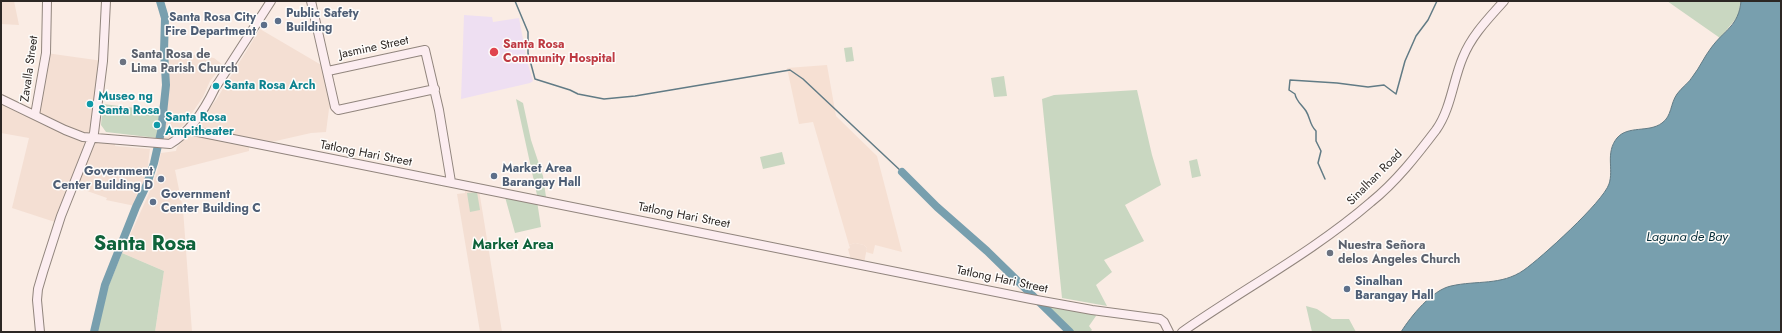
<!DOCTYPE html>
<meta charset="utf-8">
<style>
body{margin:0}
#map{position:relative;width:1782px;height:333px;overflow:hidden;background:#faece4;font-family:Jost,sans-serif}
canvas{display:block}
.frame{position:absolute;inset:0;border:2px solid #2c2724;pointer-events:none}
</style>
<div id="map">
<canvas width="1782" height="333"></canvas>
<div class="frame"></div>
</div>
<script>
const ctx = document.querySelector('canvas').getContext('2d');
ctx.lineJoin = 'round';
function paint(path, color) {
  ctx.fillStyle = color;
  ctx.fill(path, 'evenodd');
}
function strokePath(path, color, width, dash) {
  ctx.strokeStyle = color;
  ctx.lineWidth = width;
  ctx.lineCap = dash ? 'butt' : 'round';
  ctx.setLineDash(dash || []);
  ctx.stroke(path);
}
function write(font, color, halo, rows, align = 'center') {
  ctx.font = font + ' Jost,sans-serif';
  ctx.lineWidth = 3;
  ctx.setLineDash([]);
  ctx.textBaseline = 'middle';
  ctx.strokeStyle = halo;
  ctx.fillStyle = color;
  for (const [text, x, y, turn = 0] of rows) {
    ctx.save();
    ctx.translate(x, y);
    ctx.rotate((+turn || 0) * Math.PI / 180);
    ctx.textAlign = isNaN(turn) ? turn : align;
    if (halo) ctx.strokeText(text, 0, 0);
    ctx.fillText(text, 0, 0);
    ctx.restore();
  }
}
paint(new Path2D(`
 M1,1H14L19,25L1,24Z
 M260,29L323,66L331,106L329,109L326,132L311,133L267,143L193,130L216,100Z
 M165,51L214,58L223,65L210,81L203,97L186,122L169,140L163,139L168,91Z
 M46,53L103,61L94,133L116,140L115,146L150,149L147,173L148,174L135,206L106,200L107,198L73,186L58,223L12,208L29,138L1,133V99L34,115Z
 M191,133L249,144V151L175,170L183,209L192,332H155L164,271L122,253L150,191L157,172L161,153L176,151L177,147Z
 M465,188L479,190L502,332H480L457,194L465,193Z
 M855,243L864,245L867,248L864,263L851,260L848,249L850,248L849,245Z`), '#f4dfd3');
paint(new Path2D(`
 M827,65L836,116L877,156L902,252L875,245L873,254L866,252L867,248L864,245L855,243L849,245L813,122L799,124L787,68Z`), '#f6e0d3');
paint(new Path2D(`
 M464,15L492,17L493,22L519,18L527,61L533,81L530,83L461,99Z`), '#eedff2');
paint(new Path2D(`
 M1667,1H1741L1738,16L1720,38Z
 M852,47L854,61L846,62L844,48Z
 M1004,76L1007,96L994,97L991,78Z
 M1137,90L1152,155L1161,185L1125,205L1144,241L1104,260L1112,272L1096,285L1107,306L1062,298L1042,99L1054,95Z
 M516,99L523,103L531,140L543,176L546,197L537,195Z
 M103,104L160,111L157,138L106,132L101,125Z
 M782,152L785,164L763,169L760,157Z
 M1197,159L1201,176L1192,178L1189,161Z
 M477,192L480,210L470,212L467,193Z
 M505,197L537,201L541,227L515,233Z
 M122,253L164,271L155,332H97L100,307Z
 M1043,306L1093,312L1096,316L1089,326L1092,330L1090,332H1070Z
 M1306,306L1317,309L1332,319H1349L1356,332H1312Z`), '#c9d7c1');
const water = new Path2D(`
 M1741,1H1781V332H1401C1411,316 1432,290 1451,286C1477,280 1501,286 1524,270C1541,258 1603,202 1609,184C1614,169 1605,153 1617,138C1628,125 1649,133 1662,123C1672,116 1670,104 1677,94C1682,87 1689,83 1693,76C1700,67 1704,57 1711,48C1724,30 1739,26 1741,1Z`);
paint(water, '#789fae');
strokePath(water, '#617b85', 1);
strokePath(new Path2D(`
 M515,1L528,32V53L535,79L570,90L578,94L604,99L635,96L790,70L803,79L902,172
 M1325,179L1318,163L1321,151L1316,141V131C1309,124 1311,119 1306,111C1302,105 1296,101 1295,94L1289,90L1290,80L1337,83L1368,87L1384,85L1396,94L1405,61L1416,36L1428,20L1437,1`), '#617b85', 1.5);
strokePath(new Path2D(`
 M902,172L937,207L987,251L1070,332
 M94,332L105,285L136,207L147,184L154,163L161,132L166,85L164,51L165,18L160,1`), '#789fae', 8);
const secondary = new Path2D(`
 M311,1L335,107L338,110L435,89
 M328,71L425,50L439,110L451,182
 M217,85L271,1
 M1,99L65,130L83,137L170,144C190,132 205,109 215,88
 M35,115L46,53L47,1
 M188,130L1031,299L1092,310L1160,319L1164,322L1169,332
 M40,332L37,300L38,289L43,272L61,216L94,133L103,61L106,1
 M1182,332C1245,288 1313,252 1371,202C1396,182 1417,155 1436,130C1451,109 1453,80 1463,57C1472,35 1488,19 1504,1`);
strokePath(secondary, '#91857d', 10);
strokePath(secondary, '#fcedf0', 8);
for (const [x, y, r, color] of [
 [278,21,4,"#5c6f8a"],
 [264,25,4,"#5c6f8a"],
 [494,52,5,"#e0444e"],
 [123,62,4,"#6b7280"],
 [216,86,4,"#0f9aa8"],
 [90,104,4,"#0f9aa8"],
 [157,125,4,"#0f9aa8"],
 [494,176,4,"#5c6f8a"],
 [161,179,4,"#5c6f8a"],
 [153,202,4,"#5c6f8a"],
 [1330,253,4,"#6b7280"],
 [1347,289,4,"#5c6f8a"]
]) {
  const dot = new Path2D();
  dot.arc(x, y, r, 0, 2 * Math.PI);
  ctx.fillStyle = color;
  ctx.fill(dot);
  strokePath(dot, '#fefcfa', 1.5);
}
write('bold 12px', '#4e5e75', '#fefcfa', [
 ["Public Safety",286,14],
 ["Building",286,28],
 ["Santa Rosa City",256,18,"right"],
 ["Fire Department",256,32,"right"],
 ["Market Area",502,169],
 ["Barangay Hall",502,183],
 ["Government",153,172,"right"],
 ["Center Building D",153,186,"right"],
 ["Government",161,195],
 ["Center Building C",161,209],
 ["Sinalhan",1355,282],
 ["Barangay Hall",1355,296]
], 'left');
write('bold 12px', '#be3a42', '#fefcfa', [
 ["Santa Rosa",503,45],
 ["Community Hospital",503,59]
], 'left');
write('12px', '#2c2724', '#fefcfa', [
 ["Jasmine Street",374,48,-12],
 ["Zavalla Street",30,69,-82],
 ["Tatlong Hari Street",366,154,11],
 ["Sinalhan Road",1375,178,-45],
 ["Tatlong Hari Street",684,216,11],
 ["Tatlong Hari Street",1002,280,12]
]);
write('bold 12px', '#5b616d', '#fefcfa', [
 ["Santa Rosa de",131,55],
 ["Lima Parish Church",131,69],
 ["Nuestra Señora",1338,246],
 ["delos Angeles Church",1338,260]
], 'left');
write('bold 12px', '#0d838f', '#fefcfa', [
 ["Santa Rosa Arch",224,86],
 ["Museo ng",98,97],
 ["Santa Rosa",98,111],
 ["Santa Rosa",165,118],
 ["Ampitheater",165,132]
], 'left');
write('italic 13px', '#072e3a', '#fefcfa', [
 ["Laguna de Bay",1687,238]
]);
write('bold 14px', '#0f633b', '#fefcfa', [
 ["Market Area",513,246]
]);
write('bold 20px', '#0f633b', '#fefcfa', [
 ["Santa Rosa",145,245]
]);
</script>
